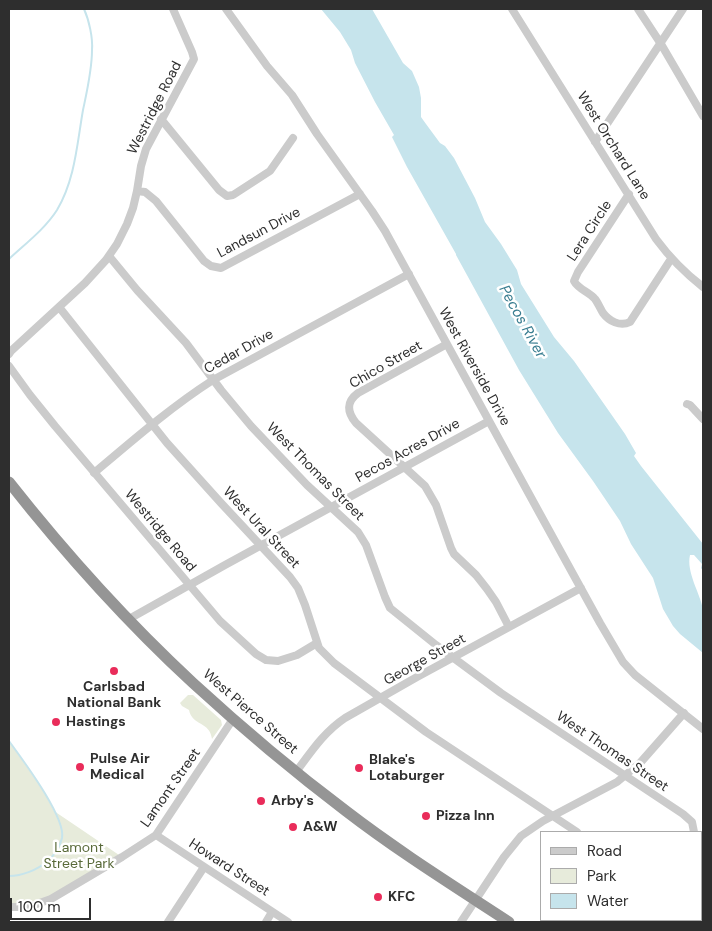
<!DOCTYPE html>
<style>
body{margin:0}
#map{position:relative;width:712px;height:931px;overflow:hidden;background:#fff;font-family:"DM Sans",sans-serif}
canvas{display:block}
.frame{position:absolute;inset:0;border:10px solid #2e2e2e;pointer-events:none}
.legend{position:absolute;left:540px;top:831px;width:162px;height:90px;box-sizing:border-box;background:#fff;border:1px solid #ababab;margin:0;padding:6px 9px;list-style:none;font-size:15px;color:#2e2e2e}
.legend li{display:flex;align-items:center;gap:10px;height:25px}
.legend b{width:25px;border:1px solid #ababab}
.scale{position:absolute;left:10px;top:898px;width:81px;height:22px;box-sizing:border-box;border:2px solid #2e2e2e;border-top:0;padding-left:6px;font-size:15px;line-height:18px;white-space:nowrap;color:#2e2e2e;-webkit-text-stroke:4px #fff;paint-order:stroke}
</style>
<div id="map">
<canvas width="712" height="931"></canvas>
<div class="frame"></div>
<ul class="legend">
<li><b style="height:6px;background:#cbcbcb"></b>Road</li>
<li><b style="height:14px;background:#e7ebdb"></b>Park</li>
<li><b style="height:14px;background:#c6e4ec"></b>Water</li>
</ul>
<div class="scale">100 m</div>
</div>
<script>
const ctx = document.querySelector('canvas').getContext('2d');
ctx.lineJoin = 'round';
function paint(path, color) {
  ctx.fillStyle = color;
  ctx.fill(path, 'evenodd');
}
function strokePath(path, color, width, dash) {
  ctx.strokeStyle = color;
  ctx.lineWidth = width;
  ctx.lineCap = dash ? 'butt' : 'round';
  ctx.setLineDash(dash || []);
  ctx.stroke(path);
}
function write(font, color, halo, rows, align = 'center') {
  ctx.font = font + ' "DM Sans",sans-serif';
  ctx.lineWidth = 5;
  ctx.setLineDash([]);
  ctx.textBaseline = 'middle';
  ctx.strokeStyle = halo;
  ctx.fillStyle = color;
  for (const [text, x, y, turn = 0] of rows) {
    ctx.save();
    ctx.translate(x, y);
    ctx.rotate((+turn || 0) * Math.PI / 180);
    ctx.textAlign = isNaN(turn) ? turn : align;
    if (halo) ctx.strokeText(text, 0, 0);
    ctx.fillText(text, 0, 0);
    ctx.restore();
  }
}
paint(new Path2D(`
 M188,695H193L221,720L222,725L212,739C210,721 192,726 189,710L182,706L180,703Z
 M9,741L45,793L54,811L122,857L51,899L9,907Z`), '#e7ebdb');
paint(new Path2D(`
 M321,9H372L403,63L412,71L419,87L421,98V117L426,124L440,143L445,146L454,158L475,198L485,222L501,244L517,270L521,284L554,337L574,361L625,434L636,453L634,456L641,466L703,544V571L701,568L702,564L694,555H690C686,572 700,593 703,609C705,620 703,641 703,653L680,634L673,626L663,609L653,578L631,544L620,521L593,481L558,433L519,370L456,255V254L407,167L392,137L394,135L375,102L355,63L351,50L340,32Z`), '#c6e4ec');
strokePath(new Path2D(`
 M9,259C25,244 45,229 57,210C75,180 77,144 83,110C87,91 92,70 92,50C93,38 89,20 84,9
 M9,741C22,759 66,817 62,838C60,847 54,855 48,861C37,870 22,876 9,876`), '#c6e4ec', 2);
strokePath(new Path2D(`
 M226,9L267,66L292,95L317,134L372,211L385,231L540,514L600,623L623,662L635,675L703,729
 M512,9L656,239C670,258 685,273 703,287
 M638,9L661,44L703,116
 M161,119L219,190L227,196L233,195L270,171L293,138
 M595,142L683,9
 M137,191L145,192L156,201L204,261L211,266L221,268L360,194
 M629,194L578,272L574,281C578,289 589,292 595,299C598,303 600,308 603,313C609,321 620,327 630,322L671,259
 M109,256L137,290L186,343L221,390L251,426L307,485L358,532L366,545L385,597L390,608L436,645L501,693L683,814L692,822L694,832
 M59,307L167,443L221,503L290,577L298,588L305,605L319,648L334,663L426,732L577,832
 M447,344L358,393C346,402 347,412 356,423L425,486L436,505L451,548L454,554L476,575L487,589L496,602L509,627
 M9,354L11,351L85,283L106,260L117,244L127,224L133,208L137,191L141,166L146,149L194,59L192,52L173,9
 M9,366L30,395L55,426L220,621L256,654L266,660L278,661L297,655L317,643
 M687,404L690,405L703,419
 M94,473C133,440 171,407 213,380L409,274
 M129,619L225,565L489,421
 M296,772C311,752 324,732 345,718L417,677L581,588
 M156,835L288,922
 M9,907H24L34,905L51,899L122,857L156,835L233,719
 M701,915L703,917
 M168,922L204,867
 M266,922L272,912
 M461,922L504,857L521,836L543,821L617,782L640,763L684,713
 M642,922L644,920`), '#cbcbcb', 8);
strokePath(new Path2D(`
 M9,482C65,553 126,621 193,683C242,728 293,771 346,811C398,851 454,886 509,922`), '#959595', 11);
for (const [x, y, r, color] of [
 [114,671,5,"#e92c5a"],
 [56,722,5,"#e92c5a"],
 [80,767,5,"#e92c5a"],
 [359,768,5,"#e92c5a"],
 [261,801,5,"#e92c5a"],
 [426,816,5,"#e92c5a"],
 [293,827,5,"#e92c5a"],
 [378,897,5,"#e92c5a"]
]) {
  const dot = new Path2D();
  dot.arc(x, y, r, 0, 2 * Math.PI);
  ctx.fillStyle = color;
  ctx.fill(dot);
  strokePath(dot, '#fff', 2);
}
write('14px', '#2e2e2e', '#fff', [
 ["Westridge Road",155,108,-63],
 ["West Orchard Lane",613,146,58],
 ["Lera Circle",590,231,-57],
 ["Landsun Drive",259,233,-28],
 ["Cedar Drive",239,352,-29],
 ["Chico Street",386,365,-30],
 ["West Riverside Drive",474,367,61],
 ["Pecos Acres Drive",408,451,-29],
 ["West Thomas Street",315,472,45],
 ["West Ural Street",261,528,47],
 ["Westridge Road",160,531,50],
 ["George Street",425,660,-29],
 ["West Pierce Street",250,712,41],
 ["West Thomas Street",612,752,34],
 ["Lamont Street",171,788,-55],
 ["Howard Street",229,868,33]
]);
write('bold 14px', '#2e2e2e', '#fff', [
 ["Carlsbad",114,687,"center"],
 ["National Bank",114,703,"center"],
 ["Hastings",66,722],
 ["Pulse Air",90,759],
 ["Medical",90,775],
 ["Blake's",369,760],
 ["Lotaburger",369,776],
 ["Arby's",271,801],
 ["Pizza Inn",436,816],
 ["A&W",303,827],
 ["KFC",388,897]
], 'left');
write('14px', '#596a3a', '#fff', [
 ["Lamont",79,848],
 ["Street Park",79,864]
]);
write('italic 15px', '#3a7e91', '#fff', [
 ["Pecos River",522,322,61]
]);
</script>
